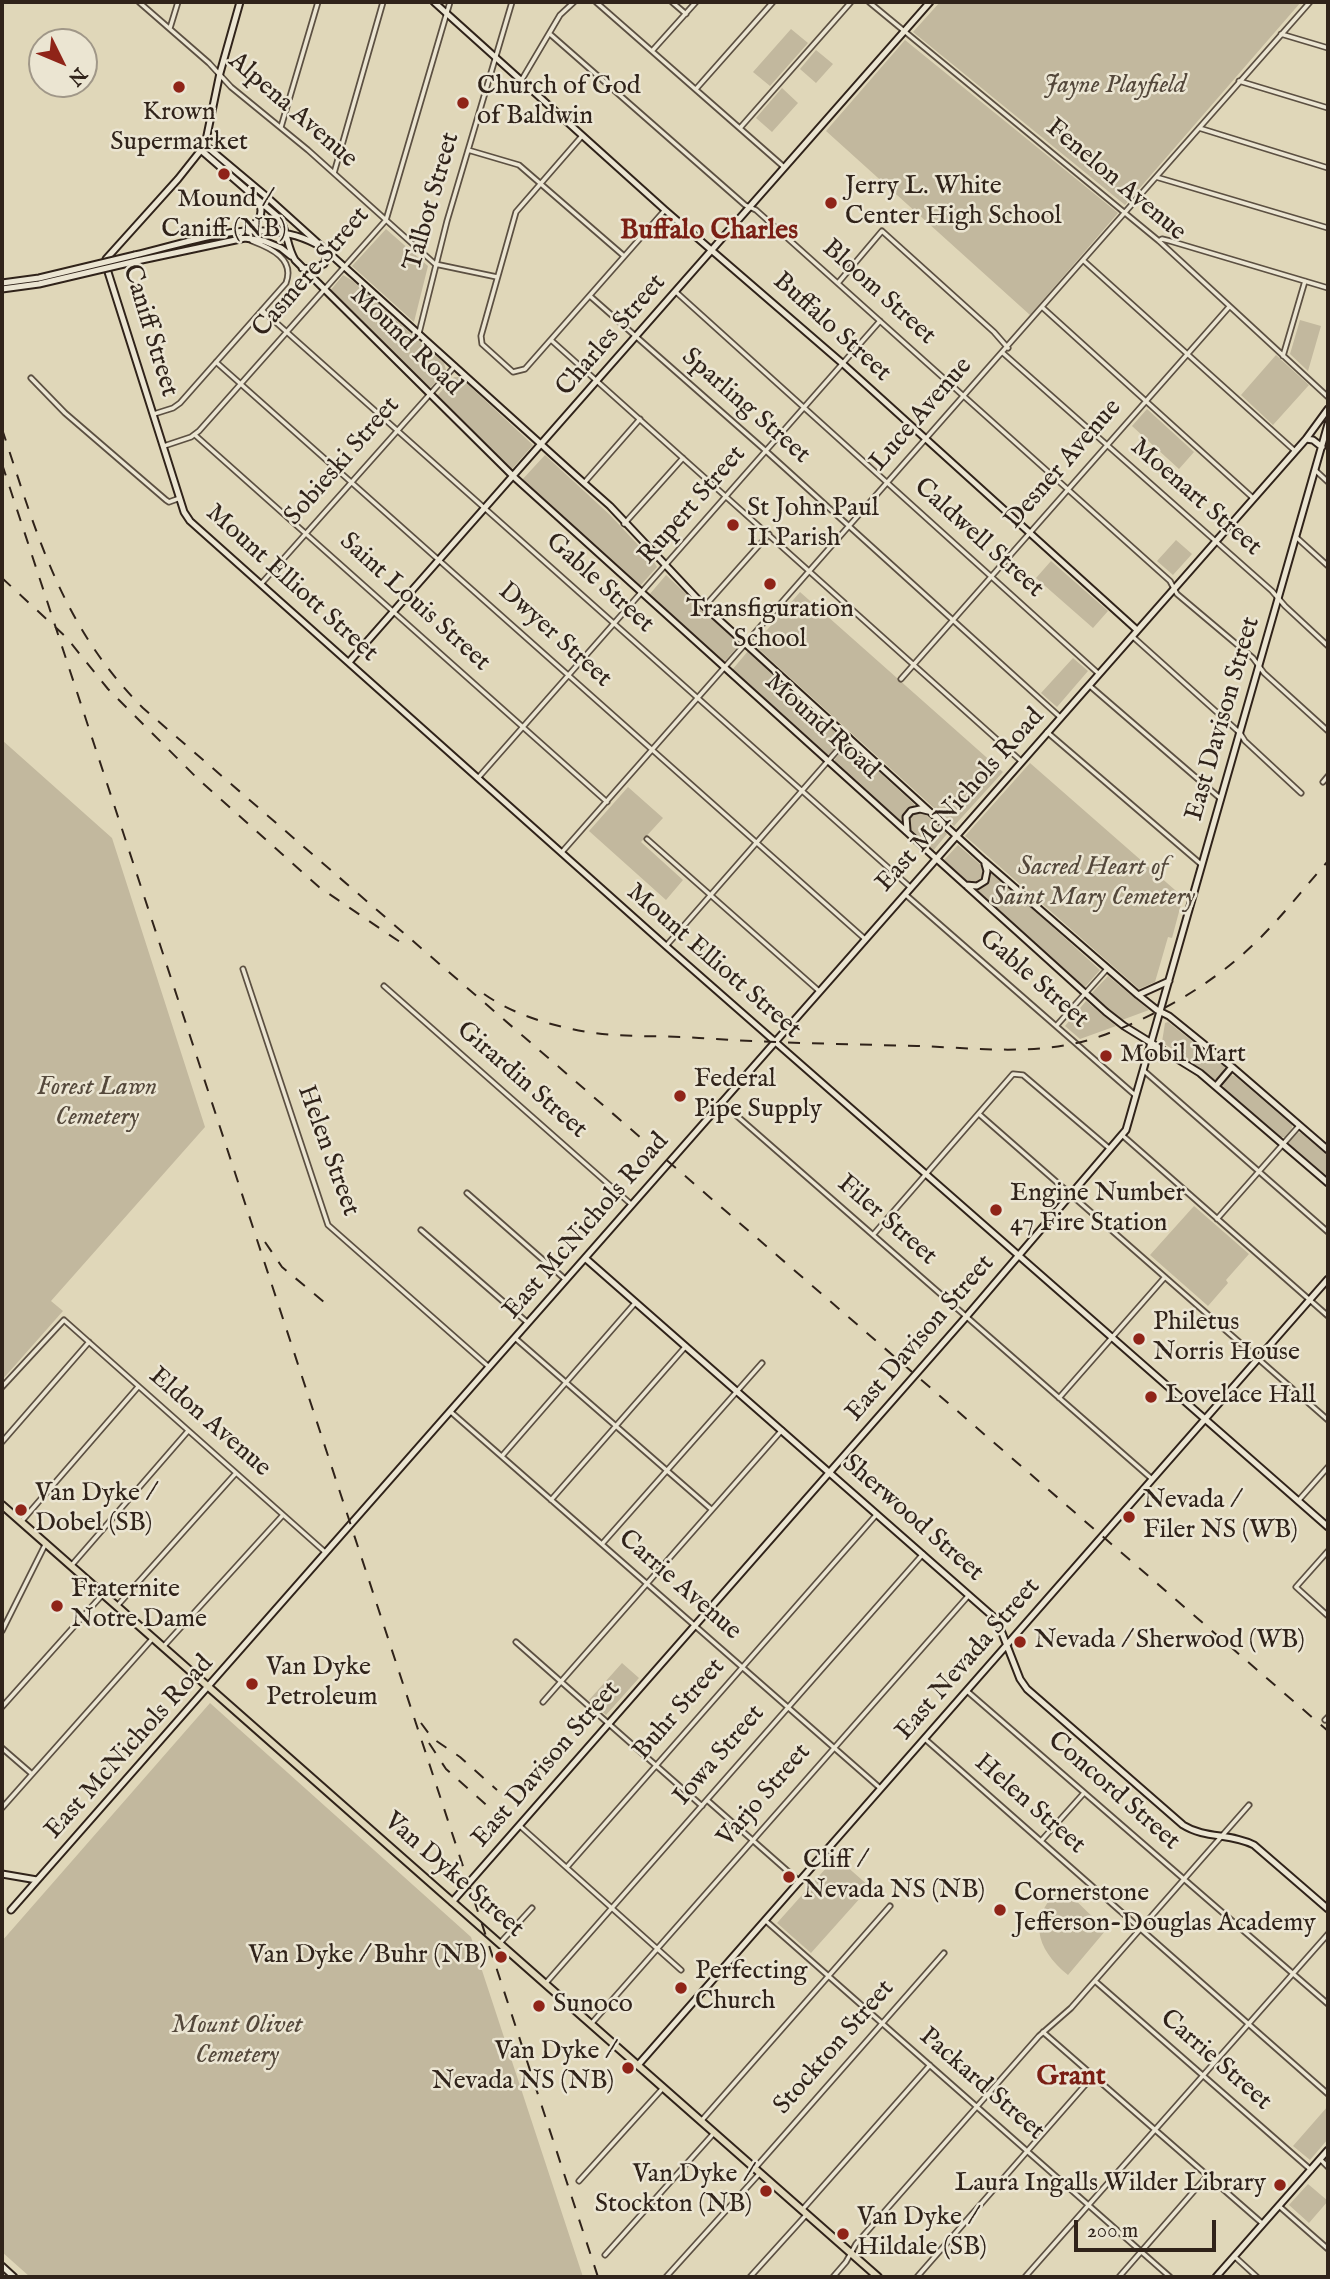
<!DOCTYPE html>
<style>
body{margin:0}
#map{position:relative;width:1330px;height:2279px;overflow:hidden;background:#e0d7b9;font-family:"IM FELL English",serif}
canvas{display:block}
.frame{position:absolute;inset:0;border:4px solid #30231a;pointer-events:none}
.north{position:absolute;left:28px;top:28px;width:70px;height:70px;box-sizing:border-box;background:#ebe5d2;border:2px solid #a09788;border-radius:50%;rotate:133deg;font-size:19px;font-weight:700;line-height:28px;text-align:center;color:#30231a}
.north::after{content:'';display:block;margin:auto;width:24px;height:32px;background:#8f2418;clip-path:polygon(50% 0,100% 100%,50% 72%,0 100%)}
.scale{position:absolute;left:1074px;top:2220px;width:142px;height:32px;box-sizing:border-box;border:4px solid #30231a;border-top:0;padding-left:9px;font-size:21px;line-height:24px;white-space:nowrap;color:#30231a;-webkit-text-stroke:5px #ebe5d2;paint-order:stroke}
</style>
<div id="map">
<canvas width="1330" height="2279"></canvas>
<div class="frame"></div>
<div class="north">N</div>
<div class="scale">200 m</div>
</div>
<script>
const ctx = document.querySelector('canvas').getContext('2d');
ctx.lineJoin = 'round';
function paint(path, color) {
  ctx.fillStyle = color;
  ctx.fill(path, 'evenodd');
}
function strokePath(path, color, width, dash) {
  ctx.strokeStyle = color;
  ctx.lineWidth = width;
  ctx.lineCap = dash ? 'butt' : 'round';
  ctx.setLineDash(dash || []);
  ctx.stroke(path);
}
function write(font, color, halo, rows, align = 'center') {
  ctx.font = font + ' "IM FELL English",serif';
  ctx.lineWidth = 5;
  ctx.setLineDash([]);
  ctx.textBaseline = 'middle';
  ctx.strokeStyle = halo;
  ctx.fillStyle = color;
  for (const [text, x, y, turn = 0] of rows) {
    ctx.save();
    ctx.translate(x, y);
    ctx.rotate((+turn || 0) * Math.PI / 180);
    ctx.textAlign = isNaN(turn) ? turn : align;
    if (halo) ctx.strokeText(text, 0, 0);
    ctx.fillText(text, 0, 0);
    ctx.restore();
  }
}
paint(new Path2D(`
 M940,2H1301L1125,205L913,32Z
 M791,29L808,43L770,86L753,72Z
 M905,40L1118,213L1030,315L826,131Z
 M816,50L833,64L816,83L800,69Z
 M782,88L798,103L772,132L756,118Z
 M386,229L428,266L414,322L352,266Z
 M343,275L353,281L444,363L446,370L431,387L427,386L330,291Z
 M1300,320L1321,326L1308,371L1290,354Z
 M1276,355L1309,385L1273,425L1241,395Z
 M454,377H460L533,445L512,469L437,396Z
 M1147,409L1194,452L1179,469L1132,426Z
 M545,455L610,515L654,562L657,567L640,586L521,481Z
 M1176,540L1192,554L1173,575L1157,561Z
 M1051,561L1108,611L1093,628L1036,578Z
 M666,575L740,644L724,662L649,595Z
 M800,592L1003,772L954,826L754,645Z
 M748,651L840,736L842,741L830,755L825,754L732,670Z
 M1073,658L1088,671L1057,707L1041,693Z
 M2,740L112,838L205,1127L51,1301L63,1311L2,1380Z
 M851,746L914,804V807L904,813L901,824L835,763V759L845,747Z
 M1030,763L1183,897L1172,938L1168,937L1155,982L1139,989L965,836Z
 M628,787L663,818L641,842L683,880L666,900L589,831Z
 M917,812L924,813L947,834L933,851L908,830C908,820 907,815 917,812Z
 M958,845L983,867V876L973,884L966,881L943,861Z
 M991,871L1100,970L1085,987L1067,975L977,891L988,879Z
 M1108,976L1149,1010L1122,1020L1091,994Z
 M1086,1001L1116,1026L1080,1039L1065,1026Z
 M1168,1022L1225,1067L1224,1070L1217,1079H1213L1162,1042L1165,1023Z
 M1231,1075L1235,1076L1292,1125V1128L1285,1137H1280L1224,1089L1223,1085Z
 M1297,1132L1301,1133L1328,1156V1179L1289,1145V1141Z
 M1194,1206L1249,1254L1226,1280L1228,1283L1208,1306L1150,1255Z
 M622,1663L639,1678L606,1715L589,1700Z
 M210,1703L471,1937L583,2277H30L2,2252V1941Z
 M836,1857L870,1887L811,1953L777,1923Z
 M1062,1887L1106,1930L1068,1975C1035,1948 1027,1917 1062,1887Z
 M1328,2106V2139L1310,2160L1293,2146Z
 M1308,2184L1328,2201L1309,2223L1289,2205Z`), '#c2b89e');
const street = new Path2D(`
 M139,2L209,63L231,87L308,150L435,264L497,277
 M596,2L784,167
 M672,2L686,14
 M869,2L1159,241L1328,397
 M170,28L178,2
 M550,34L745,205L756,210L1170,581L1177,594L1253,658L1264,673L1328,731
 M1281,34L1328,48
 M652,51L696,2
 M521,81L560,15L574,2
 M1239,81L1328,108
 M696,89L773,2
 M281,127L318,2
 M740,128L851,2
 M1199,128L1328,168
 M582,136L516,212L481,336L482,344L513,372L525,369L665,210
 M468,150L519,165L624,256
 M334,173L383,2
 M1156,177L1328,228
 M1159,241L1162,239L1170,241L1328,288
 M1084,261L1295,451
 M838,283L882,231L994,332L1008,348
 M676,292L1099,674
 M590,296L766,451L1060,717
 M1043,308L1253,498
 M262,310L910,887
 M419,333L447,221L512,2
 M551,340L1021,761
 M1003,353L1272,591L1285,606L1328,646
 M1283,356L1305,281
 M216,362L865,939
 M31,378L65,413L166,500L169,502L180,498
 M154,414L173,408L180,403L286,283C295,259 271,248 252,241
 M195,435L607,802
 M164,446L191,437L199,431L386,220L450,2
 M1315,470L1328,482
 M584,483L640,419
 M624,524L683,458
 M1296,537L1328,566
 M261,584L455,366
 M705,606L769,534
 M1132,636L1240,733L1245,741L1301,793
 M901,679L1229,307
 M1090,686L1221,799
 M1047,732L1202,865
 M478,778L880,321
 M1323,782L1328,776
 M647,839L819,991
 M562,852L1310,2
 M906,895L1135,1095
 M666,946L849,737
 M243,969L328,1225L489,1367
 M384,986L632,1205
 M1057,1025L1107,969
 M1143,1070L1328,1232
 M721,1102L1152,1479
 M979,1114L1328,1420
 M1122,1135L1328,1316
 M467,1193L566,1280
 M1217,1219L1299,1126
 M421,1230L528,1323
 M873,1235L1013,1074L1023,1075L1110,1149
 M515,1338L711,1509
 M2,1387L64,1320L325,1552
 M1059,1398L1165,1277
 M451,1412L880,1788
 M2,1442L89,1342
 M502,1456L636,1302
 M551,1500L686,1346
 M1298,1501L1328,1467
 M21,1522L138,1387
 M602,1544L762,1363
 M1328,1551L1296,1587L1328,1616
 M71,1566L188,1431
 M117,1606L236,1473
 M2,1631L46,1543
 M516,1642L702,1806
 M163,1647L283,1515
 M967,1691L1328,2004
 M543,1702L782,1430
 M2,1707L103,1594
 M1325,1720L1328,1717
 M925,1739L1328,2094
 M2,1748L32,1774
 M707,1800L800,1882
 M2,1808L153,1638
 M520,1826L681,1970
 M1041,1841L1084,1793
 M567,1867L877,1514
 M766,1921L1170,2277
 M500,1943L532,1908
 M1095,1981L1311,2170
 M545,1984L923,1554
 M591,2024L969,1595
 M1043,2032L1263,2224
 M702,2120L890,1906
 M1320,2159L1328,2167
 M756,2167L944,1953
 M579,2181L663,2088
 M1279,2206L1328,2249
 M802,2210L930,2065
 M605,2255L714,2133
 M1234,2256L1257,2277
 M666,2277L760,2173
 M750,2277L807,2214
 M833,2277L846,2262L856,2244L1039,2036L1071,2008L1249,1805
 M917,2277L1093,2076
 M1025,2277L1328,1934
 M1119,2277L1207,2176`);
const secondary = new Path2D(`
 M240,2L220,73L205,145L178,179L106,259L108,272L184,512L190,521L666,946L1328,1527
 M434,2L665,210L842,363L1137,630
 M205,145L267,197L584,483L610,506L705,607L984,861L1138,995L1157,1010L1169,1016L1232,1067L1328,1150
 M202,151L278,217C288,230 286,245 295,260L514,477L1106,1012L1124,1026L1200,1073L1328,1183
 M247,228C259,223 265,213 258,200
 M135,255C192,242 260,214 316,244
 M137,261L245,238L264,241L281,248L291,256
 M302,268L313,269L324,264L327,256L325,249
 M1306,439L1313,440L1322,447
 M349,662L930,2
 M907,830L906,817L911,811L920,809L928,811
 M966,885L977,886L985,881L987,871L985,864
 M1138,995L1169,981
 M1216,1086L1232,1067
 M585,1258L997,1620L1020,1679L1027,1689L1183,1825C1205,1839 1231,1833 1254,1845L1328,1909
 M2,1874L37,1880
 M452,1902L966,1317L1126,1130L1328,424
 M11,1910L1306,439L1328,409
 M638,2065L1328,1279
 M2,2266L14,2277
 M1216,2277L1328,2150`);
const primary = new Path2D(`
 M2,1505L878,2277`);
strokePath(street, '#5c5042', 7);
strokePath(secondary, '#30231a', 9);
strokePath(primary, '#30231a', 10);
strokePath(street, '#ebe5d2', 3.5);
strokePath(secondary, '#ebe5d2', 5);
strokePath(primary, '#e0d7b9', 6);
strokePath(new Path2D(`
 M2,429C37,534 61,626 143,708L1328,1731
 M2,464L598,2277
 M2,578L66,637L108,689L198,779L319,887L400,942
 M484,994C514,1015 552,1026 588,1032C625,1038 662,1035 699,1038C771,1043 844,1044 917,1046C977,1048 1043,1057 1101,1036C1157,1016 1211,985 1254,944C1281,918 1304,888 1328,861
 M265,1242L282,1267L324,1302
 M421,1723L432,1738L460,1757L497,1790
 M429,1743L446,1769L500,1817`), '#30231a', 2, [12, 12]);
const secondaryBridge = new Path2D(`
 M2,283L39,278L135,255
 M2,289L39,284L137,261`);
strokePath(secondaryBridge, '#30231a', 9, []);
strokePath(secondaryBridge, '#ebe5d2', 5);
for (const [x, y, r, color] of [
 [179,87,7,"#8f2418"],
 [463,103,7,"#8f2418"],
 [224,174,7,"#8f2418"],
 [831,203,7,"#8f2418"],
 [733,525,7,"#8f2418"],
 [770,584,7,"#8f2418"],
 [1106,1056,7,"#8f2418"],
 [680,1096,7,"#8f2418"],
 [996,1210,7,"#8f2418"],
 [1139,1339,7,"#8f2418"],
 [1151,1397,7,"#8f2418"],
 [21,1510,7,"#8f2418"],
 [1129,1517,7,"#8f2418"],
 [57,1606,7,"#8f2418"],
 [1020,1642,7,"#8f2418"],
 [252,1684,7,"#8f2418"],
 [789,1877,7,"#8f2418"],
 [1000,1910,7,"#8f2418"],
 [501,1957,7,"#8f2418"],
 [681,1988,7,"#8f2418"],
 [539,2006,7,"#8f2418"],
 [628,2068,7,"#8f2418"],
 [1280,2185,7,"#8f2418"],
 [766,2191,7,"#8f2418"],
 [843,2234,7,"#8f2418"]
]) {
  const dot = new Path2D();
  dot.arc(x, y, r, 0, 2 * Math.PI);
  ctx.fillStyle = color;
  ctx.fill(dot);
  strokePath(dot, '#ebe5d2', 2.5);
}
write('italic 26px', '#54483b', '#ebe5d2', [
 ["Jayne Playfield",1115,87],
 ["Sacred Heart of",1093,869],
 ["Saint Mary Cemetery",1093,899],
 ["Forest Lawn",97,1089],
 ["Cemetery",97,1119],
 ["Mount Olivet",237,2027],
 ["Cemetery",237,2057]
]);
write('26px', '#30231a', '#ebe5d2', [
 ["Church of God",477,88],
 ["of Baldwin",477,118],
 ["Krown",179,114,"center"],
 ["Supermarket",179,144,"center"],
 ["Jerry L. White",845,188],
 ["Center High School",845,218],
 ["Mound /",224,201,"center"],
 ["Caniff (NB)",224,231,"center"],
 ["St John Paul",747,510],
 ["II Parish",747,540],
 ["Transfiguration",770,611,"center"],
 ["School",770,641,"center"],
 ["Mobil Mart",1120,1056],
 ["Federal",694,1081],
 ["Pipe Supply",694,1111],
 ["Engine Number",1010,1195],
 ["47 Fire Station",1010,1225],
 ["Philetus",1153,1324],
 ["Norris House",1153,1354],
 ["Lovelace Hall",1165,1397],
 ["Van Dyke /",35,1495],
 ["Dobel (SB)",35,1525],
 ["Nevada /",1143,1502],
 ["Filer NS (WB)",1143,1532],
 ["Fraternite",71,1591],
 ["Notre Dame",71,1621],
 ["Nevada / Sherwood (WB)",1034,1642],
 ["Van Dyke",266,1669],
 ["Petroleum",266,1699],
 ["Cliff /",803,1862],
 ["Nevada NS (NB)",803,1892],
 ["Cornerstone",1014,1895],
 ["Jefferson-Douglas Academy",1014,1925],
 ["Van Dyke / Buhr (NB)",487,1957,"right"],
 ["Perfecting",695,1973],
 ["Church",695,2003],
 ["Sunoco",553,2006],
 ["Van Dyke /",614,2053,"right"],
 ["Nevada NS (NB)",614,2083,"right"],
 ["Van Dyke /",752,2176,"right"],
 ["Stockton (NB)",752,2206,"right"],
 ["Laura Ingalls Wilder Library",1266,2185,"right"],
 ["Van Dyke /",857,2219],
 ["Hildale (SB)",857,2249]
], 'left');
write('26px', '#30231a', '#ebe5d2', [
 ["Alpena Avenue",292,111,41],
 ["Fenelon Avenue",1115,181,40],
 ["Talbot Street",433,202,-74],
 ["Casmere Street",312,273,-49],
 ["Bloom Street",878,293,42],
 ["Buffalo Street",831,328,42],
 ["Caniff Street",149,331,73],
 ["Charles Street",612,336,-49],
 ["Mound Road",405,342,44],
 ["Sparling Street",745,407,41],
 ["Luce Avenue",922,415,-49],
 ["Sobieski Street",343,462,-49],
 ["Desner Avenue",1064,465,-49],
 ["Moenart Street",1195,498,41],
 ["Rupert Street",693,506,-49],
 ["Caldwell Street",978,539,42],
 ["Mount Elliott Street",291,584,42],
 ["Gable Street",599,584,42],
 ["Saint Louis Street",414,603,42],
 ["Dwyer Street",554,636,42],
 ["East Davison Street",1224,719,-74],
 ["Mound Road",821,727,42],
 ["East McNichols Road",961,801,-48],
 ["Mount Elliott Street",713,962,41],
 ["Gable Street",1033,980,41],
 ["Girardin Street",521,1081,41],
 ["Helen Street",327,1151,70],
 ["Filer Street",886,1221,41],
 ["East McNichols Road",587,1227,-49],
 ["East Davison Street",921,1339,-49],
 ["Eldon Avenue",209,1423,41],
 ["Sherwood Street",912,1519,41],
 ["Carrie Avenue",679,1586,41],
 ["East Nevada Street",969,1660,-49],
 ["Buhr Street",680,1710,-49],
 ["East McNichols Road",130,1748,-48],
 ["Iowa Street",720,1756,-49],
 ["East Davison Street",547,1765,-49],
 ["Concord Street",1113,1792,41],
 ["Varjo Street",765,1796,-49],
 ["Helen Street",1029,1805,41],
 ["Van Dyke Street",453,1876,41],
 ["Stockton Street",835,2048,-49],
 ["Carrie Street",1215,2061,41],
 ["Packard Street",981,2085,41]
]);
write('bold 28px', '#7a1f14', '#ebe5d2', [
 ["Buffalo Charles",709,232],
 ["Grant",1071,2078]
]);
</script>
